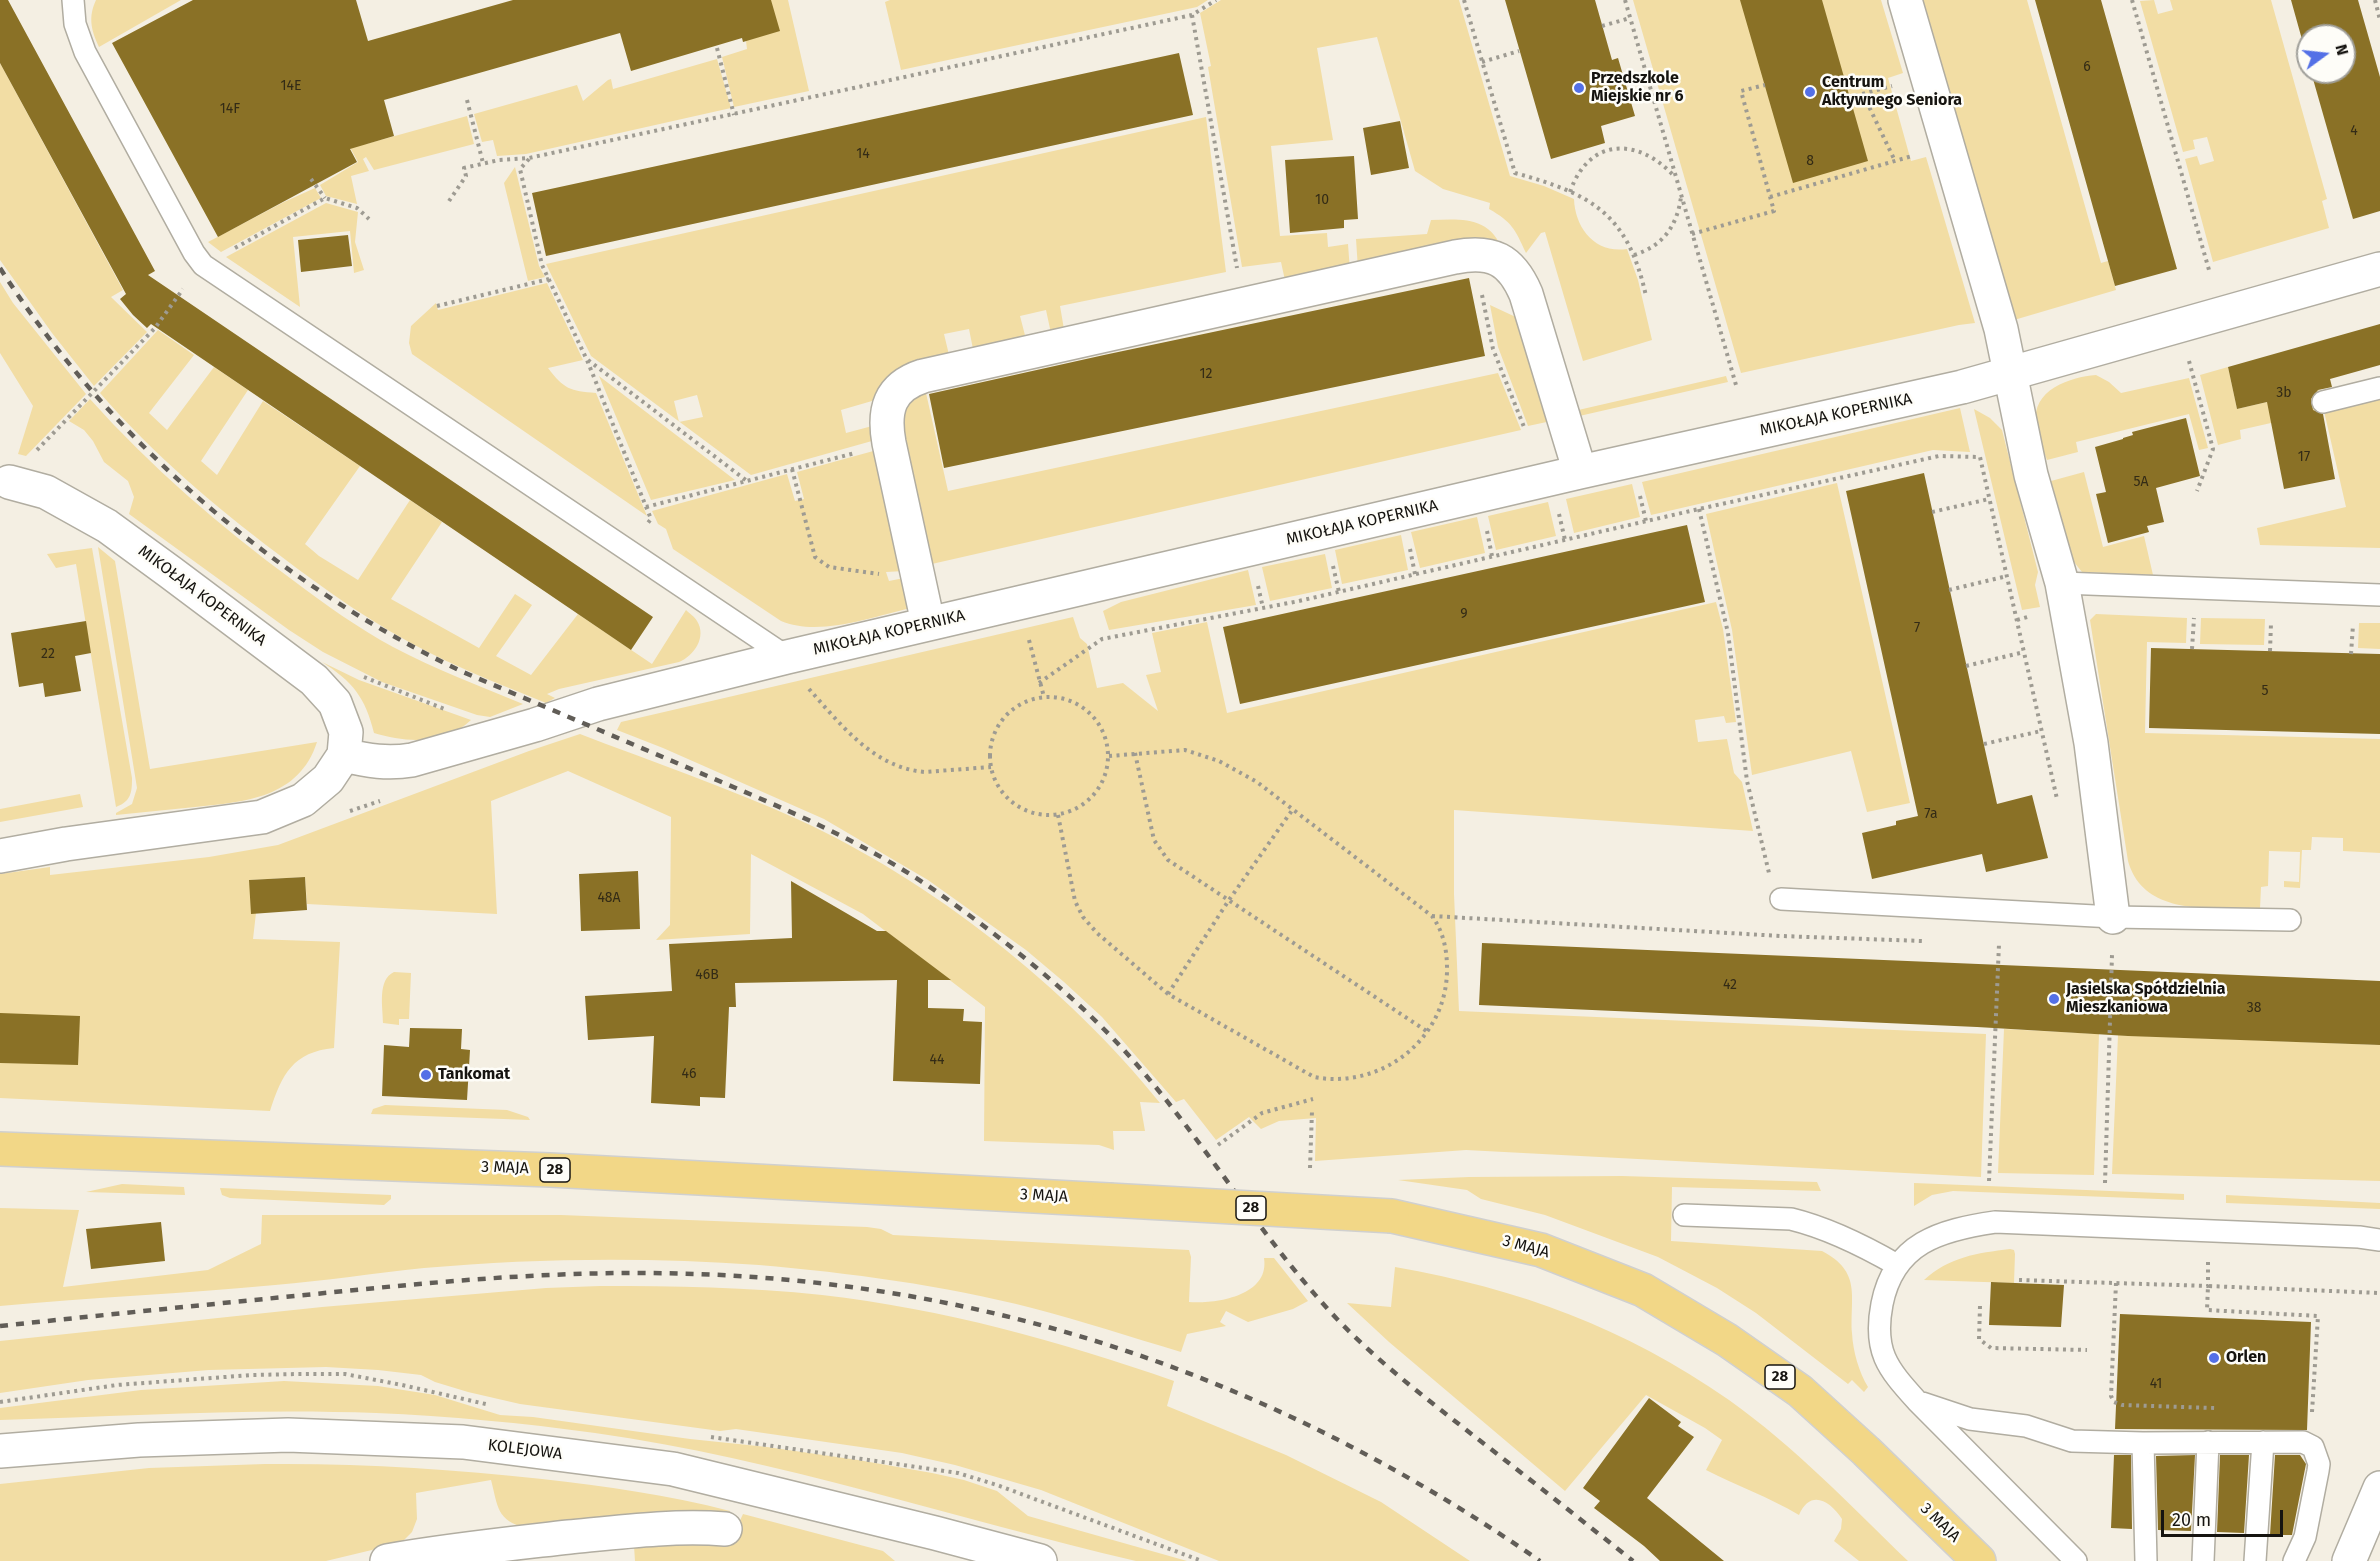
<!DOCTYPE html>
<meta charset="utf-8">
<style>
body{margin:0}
#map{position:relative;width:2380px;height:1561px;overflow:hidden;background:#f4efe3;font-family:"Fira Sans",sans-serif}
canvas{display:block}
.north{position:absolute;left:2296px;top:24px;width:60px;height:60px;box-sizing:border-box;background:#fefdf8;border:2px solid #a1a09b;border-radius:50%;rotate:75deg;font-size:16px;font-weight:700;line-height:24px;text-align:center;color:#161410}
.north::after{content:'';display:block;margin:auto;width:21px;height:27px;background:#5470e6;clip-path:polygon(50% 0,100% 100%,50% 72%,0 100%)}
.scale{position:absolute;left:2161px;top:1510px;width:122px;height:27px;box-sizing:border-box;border:3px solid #161410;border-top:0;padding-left:8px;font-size:18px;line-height:21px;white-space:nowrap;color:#161410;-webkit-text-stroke:4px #fefdf8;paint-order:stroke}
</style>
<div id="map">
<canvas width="2380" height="1561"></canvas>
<div class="north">N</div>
<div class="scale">20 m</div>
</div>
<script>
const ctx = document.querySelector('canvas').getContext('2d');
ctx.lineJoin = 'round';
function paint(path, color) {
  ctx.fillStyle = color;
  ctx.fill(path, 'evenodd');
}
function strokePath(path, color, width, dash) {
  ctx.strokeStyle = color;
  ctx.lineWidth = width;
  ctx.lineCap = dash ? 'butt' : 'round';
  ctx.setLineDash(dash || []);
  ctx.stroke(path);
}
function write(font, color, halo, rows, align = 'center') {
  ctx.font = font + ' "Fira Sans",sans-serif';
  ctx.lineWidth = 5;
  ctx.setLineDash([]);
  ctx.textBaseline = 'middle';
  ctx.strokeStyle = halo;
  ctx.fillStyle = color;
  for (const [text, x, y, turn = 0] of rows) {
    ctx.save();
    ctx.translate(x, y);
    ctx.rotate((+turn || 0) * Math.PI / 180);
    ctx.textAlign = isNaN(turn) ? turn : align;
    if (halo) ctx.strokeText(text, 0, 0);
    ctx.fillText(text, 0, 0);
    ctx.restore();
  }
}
paint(new Path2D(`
 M96,0H181L99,47C91,30 88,17 96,0Z
 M771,0H788L809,91L734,107L722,57L747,49L746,41Z
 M890,0H1208L1197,7L901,70L885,2Z
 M1221,0H1459L1510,176L1544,186L1574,199C1575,228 1595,254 1627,249L1638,280L1652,340L1583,361L1545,232L1541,233L1526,253C1515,229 1512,222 1489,209L1490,203L1443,189L1415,171L1377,37L1317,48L1333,140L1271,146L1280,236L1327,233L1328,247L1348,244L1350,271L1286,285L1281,262L1242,267L1208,67L1211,66L1200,13Z
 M1633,0H1881L1903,73L1888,78L1911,161L1926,157L1975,323L1959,325L1741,373Z
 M1921,0H2027L2101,263L2108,261L2116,290L2014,320Z
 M2154,0L2158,14L2173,10L2170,0H2271L2327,199L2322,201L2329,228L2213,262L2185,159L2197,156L2200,165L2214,161L2207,137L2193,140L2195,149L2183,152L2140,1Z
 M275,11L366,144L467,116L474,144L374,170L366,157L363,159L369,171L351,176L357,204L326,196L320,185L358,162Z
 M717,59L731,108L526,154L497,156L493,140L482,142L474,114L577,85L583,101L608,80L611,79L613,89Z
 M0,63L123,290L111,297L147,332L94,386L52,333L0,260Z
 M1206,117L1226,272L1060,306L1065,335L1052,338L1046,310L1020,316L1027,343L974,354L969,329L944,334L950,359L883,388L872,401L841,410L846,433L876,425L879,439L751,475L591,356L546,264ZM697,395L703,417L679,422L674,401Z
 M515,167L539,266L545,277L528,281L504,183Z
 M315,188L321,198L221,252L208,242L284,202Z
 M326,203L358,212L355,242L364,270L354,273L350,231L293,237L300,307L226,257Z
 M1431,220C1462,219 1490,216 1503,251L1358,269L1356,239L1427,234Z
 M0,282L13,303L86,394L26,456L18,454L33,406L0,353Z
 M547,283L583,360L548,368C564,389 570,391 596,393L647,516L412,354L409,343L411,326L436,303L438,310Z
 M1490,305L1520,319L1556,420L1528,426L1498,347Z
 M158,330L194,355L149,413L167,430L214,367L248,390L201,461L217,475L263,401L360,466L305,544L319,556L358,580L410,500L442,522L391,599L479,648L515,594L532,605L496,656L531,675L578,614L652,664L686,610C689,613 695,617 697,621C707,637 694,656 679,662L559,689L547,694L555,698L546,703C507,687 468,672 430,653C376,626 325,590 278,554C212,504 154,455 100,393Z
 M2228,367L2237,409L2319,390L2325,411L2380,398V548L2260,545L2257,528L2346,507L2324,411L2240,430L2241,439L2218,445L2200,375Z
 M1498,373L1521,430L923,566L899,411L924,384L948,491Z
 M2096,375L2109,382L2121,393L2189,378L2208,448L2199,450L2189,414L2076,442L2078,452L2047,460C2043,449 2037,436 2036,424C2031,390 2070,377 2096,375Z
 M599,376L735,480L651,500Z
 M1726,376L1728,382L1575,417L1574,411Z
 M90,399C151,467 220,527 294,581C326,605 358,628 393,647C435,669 479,686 523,704L490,717L477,715L382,682L323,652L289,630L129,514L134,497L128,481L104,462L93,441L84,430L69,421Z
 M1960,408L1970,452L1933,450L1651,515L1642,482Z
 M1974,409L1990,418L2002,430L2038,572L2035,585L2040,607L2022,610Z
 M877,450L904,571L886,572L889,581L904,578L911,608C871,617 819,637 781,621L673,549L666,529L658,524L652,511L787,474L795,501L804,499L797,472Z
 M2084,472L2103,547L2144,536L2153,575L2082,572L2074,562L2051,481Z
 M1837,483L1910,803L1867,812L1851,751L1752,775L1732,630L1706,514Z
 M1632,484L1640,517L1574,533L1566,499Z
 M1548,502L1556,536L1496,550L1488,516Z
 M1477,517L1485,553L1420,568L1411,532Z
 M1401,535L1408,570L1342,584L1335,550Z
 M98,547L115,561L150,769L317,742C299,798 245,802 195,807C169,810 142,812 116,815V813L132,804L137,788Z
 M92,548L132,778C132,793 131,801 116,807L76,564L56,568L47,554Z
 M1325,554L1332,588L1270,601L1262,567Z
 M1248,570L1256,605L1109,630L1103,611L1121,602Z
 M1716,602L1723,629L1736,722L1726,723L1724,716L1695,720L1698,742L1727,739L1734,773L1742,782L1753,831L1454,810V894L1459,1011L1986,1034L1981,1177L1466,1150L1315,1161L1316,1118L1279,1121L1261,1129L1249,1117L1216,1140L1184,1099L1176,1102L1102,1017L1064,982L1026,950L928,880L824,819L663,748L617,730L621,722L1073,617L1080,638L1087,644L1097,688L1123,683L1158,711L1146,675L1161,672L1152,633L1207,622L1227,713Z
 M2096,614L2187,618L2186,643L2147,642L2145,733L2380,739V853L2343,851V838L2312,837L2311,850H2302L2300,888L2284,887V881L2299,882L2300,852L2269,851L2268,886L2261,887L2260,909C2214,907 2144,918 2128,861L2090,620Z
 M2201,618L2265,619L2264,645L2200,644Z
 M2359,623H2380V649L2358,648Z
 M322,662L359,680L471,720C445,745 407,743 374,733C365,697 353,682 322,662Z
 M580,734C653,762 726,787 797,819C931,880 1068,988 1160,1103L1140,1102L1145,1131H1113L1114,1150L1099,1145L984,1141L985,1007L863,914L751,854L750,934L656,940L670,925L671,817L568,771L491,801L497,914L307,904L305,877L249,880L256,913L253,939L340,942L334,1048C293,1052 282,1074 270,1111L0,1098V874L50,867V875L209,857L278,845L529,751Z
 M80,794L83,807L0,822V809Z
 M394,972L411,973L409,1019H399V1025L383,1023C383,1007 377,980 394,972Z
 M2004,1029L2099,1034L2094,1175L1998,1173Z
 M2118,1035L2380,1045V1181L2112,1174Z
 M385,1105L507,1110L528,1117L530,1120L371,1114L373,1109Z
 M1622,1176L1817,1182L1821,1191L1672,1187L1671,1241L1822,1251C1862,1272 1850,1296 1852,1333C1853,1352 1859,1372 1868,1387L1864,1392L1852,1380L1848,1384L1756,1313L1717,1288L1658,1257L1545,1215L1481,1199L1467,1190L1398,1180L1469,1177Z
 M1914,1183L2184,1194V1200L1953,1191L1932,1195L1914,1206Z
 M122,1184L184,1187L185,1195L86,1192Z
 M220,1188L391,1195V1199L384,1205L230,1198L222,1195Z
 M2226,1195L2380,1203V1209L2226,1203Z
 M0,1208L79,1210L63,1287L208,1270L261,1244L262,1215H561L867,1227L881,1229L893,1235L1189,1250L1191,1257L1189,1302C1216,1304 1270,1296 1264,1258H1274L1308,1301L1293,1309L1248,1322L1226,1311L1220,1322L1226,1326L1187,1334L1181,1352C1131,1337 1082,1321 1032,1308C943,1285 850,1273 759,1265C648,1257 535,1258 424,1268C374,1273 325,1281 275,1285C184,1294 92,1297 0,1306Z
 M2010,1249L2014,1250L2015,1254L2014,1283L1924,1280C1949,1257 1977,1253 2010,1249Z
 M1395,1267C1520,1289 1624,1327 1729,1400C1795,1447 1851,1506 1908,1561H1859L1834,1541L1841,1529L1842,1519C1830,1500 1810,1489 1799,1515C1769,1497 1737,1486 1706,1470L1722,1440L1705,1428L1646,1395L1565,1491L1389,1342L1347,1303L1391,1307Z
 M600,1286C675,1286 748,1287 822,1295C943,1309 1060,1341 1174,1381L1167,1406L1286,1455L1381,1502L1470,1561H1219L1041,1490L955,1465L902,1453L736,1429L720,1431L520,1404L468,1392L435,1382L421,1375L378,1370L326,1367L209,1370L88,1380L0,1393V1341L322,1307L546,1288Z
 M284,1381L378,1386L435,1395L500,1415L533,1417L690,1439L767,1447L858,1460L932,1473L964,1480L997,1491L1028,1516L1187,1561H1136C956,1519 779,1459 595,1433C523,1423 449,1416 376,1413C251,1408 125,1416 0,1420V1408L141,1390Z
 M265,1464C358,1463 450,1469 542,1479C605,1486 669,1495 730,1511L725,1521L527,1528C496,1521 498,1506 491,1480L416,1493L417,1519L412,1532L401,1543L326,1561H0V1484L149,1468Z
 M743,1514L883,1551L895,1561H635L634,1546L731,1540Z`), '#f2dda4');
paint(new Path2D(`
 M0,0H8L155,271L148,275L653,617L631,650L151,324L147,328L133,315L120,299L126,294L0,63Z
 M193,0H356L368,41L513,0H771L780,31L743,42L742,38L631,71L620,33L384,100L394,136L350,149L357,162L218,237L112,43Z
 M1505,0H1595L1612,60L1618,58L1635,116L1601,126L1605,143L1551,159Z
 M1740,0H1822L1868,161L1793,183Z
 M2035,0H2101L2177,269L2115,286Z
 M2291,0H2358L2380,77V211L2353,219L2311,72H2344V36H2308V61Z
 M1179,53L1193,115L546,256L532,193Z
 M1400,121L1409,168L1371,175L1363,128Z
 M1354,156L1358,219L1344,220V228L1290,233L1285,160Z
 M348,235L352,266L301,272L298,240Z
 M1469,278L1485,356L944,468L929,394L1104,355Z
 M2380,324V365L2330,379L2332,387L2318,390L2311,399L2313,410L2323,414L2335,479L2284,489L2267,402L2237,409L2228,367Z
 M2186,418L2200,476L2156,488L2164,522L2147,526L2149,532L2108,543L2096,494L2106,492L2095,447L2123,439V438L2133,435L2132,432Z
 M1924,473L1997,804L2032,795L2048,858L1986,872L1982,854L1872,879L1862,833L1896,825V821L1918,816L1846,491Z
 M1687,525L1705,602L1240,704L1223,627Z
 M86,621L91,653L75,656L81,691L45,697L43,683L19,687L11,633Z
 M2151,648L2380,654V734L2149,728Z
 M638,871L640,929L581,931L579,874Z
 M305,877L307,910L251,914L249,880Z
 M791,881L877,931H886L951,980H928V1008L964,1009L963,1021L982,1022L980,1084L893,1081L897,980L735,983L736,1007H729L725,1098L700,1097V1106L651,1103L654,1036L588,1040L585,996L672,991L669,944L792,938Z
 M1482,943L2380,981V1045L2128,1036L1977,1027L1479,1005Z
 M0,1013L80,1016L78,1065L0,1063Z
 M410,1028L462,1029L461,1049L470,1050L467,1100L382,1096L384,1045L409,1047Z
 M161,1222L165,1261L91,1269L86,1229Z
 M1991,1282L2064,1285L2061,1327L1989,1325Z
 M2120,1314L2311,1322L2307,1430L2115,1429Z
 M1649,1398L1681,1422L1678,1426L1694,1437L1647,1498L1724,1561H1660L1644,1546L1594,1508L1600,1501L1583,1488Z
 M2114,1455H2131L2132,1529L2111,1528Z
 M2195,1455L2191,1531L2158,1530L2156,1456Z
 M2220,1455H2249L2244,1533L2217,1532Z
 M2275,1455H2300L2306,1464L2292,1535H2270Z`), '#8a7126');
const service = new Path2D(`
 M73,0L75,24L85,52L194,253L203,265L787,657
 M2323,402L2380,388
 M2062,583L2380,595
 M1781,899L2113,917L2290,920
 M1684,1215L1791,1219C1828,1228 1864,1246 1897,1265
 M1922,1403L1970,1419L2026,1426L2072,1441L2143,1443L2146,1561
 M2143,1443L2303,1442L2313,1447L2319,1464L2318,1471L2305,1537L2294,1561
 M2076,1561L1917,1401C1887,1368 1873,1351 1882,1304C1894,1243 1940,1230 1995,1222L2359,1237L2380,1240
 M2203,1561L2208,1442
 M2255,1561L2263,1442`);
const minor = new Path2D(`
 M1905,0L2001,329L2031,475L2062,583L2091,743L2113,917
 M928,623L889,443C883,410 889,387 923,376L1455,257C1492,250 1511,259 1526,294L1580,472
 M344,755C368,761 388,764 412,760L535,725L598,704L787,657L1580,472L1962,387L2380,269
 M0,856L66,844L262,817L303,800L328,779L344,755L346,732L335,703L314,680L170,572L107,526L46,492L9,482
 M0,1451L139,1440L288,1435L463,1442L673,1469L935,1533L1040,1561
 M387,1561C448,1550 508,1544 569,1537C620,1532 674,1525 725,1529`);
const tertiary = new Path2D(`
 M2349,1561L2380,1488`);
const primary = new Path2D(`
 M0,1149L550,1170L1109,1200
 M1392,1216L1541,1250L1643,1290L1727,1340L1800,1391L1866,1451L1979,1561`);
strokePath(service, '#b1ada1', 24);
strokePath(minor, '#b1ada1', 36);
strokePath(tertiary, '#b1ada1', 36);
strokePath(primary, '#d0d0cf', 36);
strokePath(new Path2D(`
 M1464,0L1515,173C1592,194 1628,214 1646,296
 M1625,0L1736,385
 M2132,0L2209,270
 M2375,0L2380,20
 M1192,15L1237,268
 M1602,26L1630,18
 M717,48L734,115
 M1482,62L1519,51
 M1863,94L1895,161
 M1855,96L1892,86
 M467,100L483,163
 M529,159L520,169L542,265L587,360L651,519L647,524
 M311,179L325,198
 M1570,192C1589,137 1638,137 1674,176
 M1770,197L1912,156
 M449,201L466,176L464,168L499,160L529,158L1192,15L1216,0
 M1692,234L1774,211L1741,91L1765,85
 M235,248L325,198L357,208L369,219
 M1634,255C1663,246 1677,226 1681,197
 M1482,295L1493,349L1524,427
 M437,306L549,279
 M588,360L747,481
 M2189,361L2213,449L2197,491
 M37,450L155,328L183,289
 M792,469L815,557L829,567L879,574
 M1640,496L1646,521
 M646,507L855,453
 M1699,509L1728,633L1747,781L1769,873
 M1932,512L1989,499
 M1559,514L1565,540
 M1487,531L1492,556
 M1410,549L1415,574
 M1333,566L1339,592
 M1258,586L1263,608
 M1949,590L2007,576
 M2017,620L2031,616
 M1029,640L1044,697
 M2192,649L2194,618
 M2270,651L2271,623
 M2351,654L2353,625
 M1966,666L2024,652
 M364,677L447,710
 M1039,683L1102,639L1299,601L1699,509L1939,456L1980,457L2057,799
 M809,689C841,725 874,768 925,772L991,767
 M990 756a59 59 0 1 1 118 0a59 59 0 1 1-118 0Z
 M1984,744L2041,731
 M1135,753L1154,840L1168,860L1428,1032
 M350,811L380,801
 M1058,815L1075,901L1083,917L1097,933L1168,994L1314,1077C1382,1090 1448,1038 1447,968C1447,949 1443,931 1432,916L1257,782L1219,761L1185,750L1109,756
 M1432,916L1781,936L1922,941
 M1168,994L1229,900L1293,809
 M1218,1145L1262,1113L1313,1099
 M1310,1168L1312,1111
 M1989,1181L1999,944
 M2105,1183L2112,955
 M2019,1280L2208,1286V1261
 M2116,1283L2111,1396L2114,1402L2122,1405L2215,1408
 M1980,1306L1979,1339L1991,1348L2087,1350
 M0,1402L117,1385L252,1375L298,1374H345L402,1385L490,1405
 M2312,1412L2318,1316L2207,1310L2208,1286L2380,1293
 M711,1437L958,1473L997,1485L1202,1561`), '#9e9b92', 4, [3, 4.5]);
strokePath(service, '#fff', 21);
strokePath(minor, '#fff', 33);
strokePath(tertiary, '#fff', 33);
strokePath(primary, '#f2d787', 33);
strokePath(new Path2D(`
 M0,268C111,442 277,584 463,672C541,705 620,739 698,772C785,809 874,845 951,902C1011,945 1072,994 1122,1048C1200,1133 1258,1235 1337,1319C1378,1362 1427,1399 1474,1436C1527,1477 1580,1519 1633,1561
 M0,1326C102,1315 203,1305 305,1295C414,1284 524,1273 634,1273C968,1272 1266,1371 1540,1561`), '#615d57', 4.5, [8, 8]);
const primaryBridge = new Path2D(`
 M1109,1200L1392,1216`);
strokePath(primaryBridge, '#d0d0cf', 36, []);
strokePath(primaryBridge, '#f2d787', 33);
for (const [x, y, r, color] of [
 [1579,88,6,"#5470e6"],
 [1810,92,6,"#5470e6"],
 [2054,999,6,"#5470e6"],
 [426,1075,6,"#5470e6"],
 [2214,1358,6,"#5470e6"]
]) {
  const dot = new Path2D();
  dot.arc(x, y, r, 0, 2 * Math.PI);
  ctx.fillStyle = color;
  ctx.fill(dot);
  strokePath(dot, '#fefdf8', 2);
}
write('14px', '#332b16', null, [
 ["6",2087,67],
 ["14E",291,86],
 ["14F",230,109],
 ["4",2354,131],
 ["14",863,154],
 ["8",1810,161],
 ["10",1322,200],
 ["12",1206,374],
 ["3b",2284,393],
 ["17",2304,457],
 ["5A",2141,482],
 ["9",1464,614],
 ["7",1917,628],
 ["22",48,654],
 ["5",2265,691],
 ["7a",1931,814],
 ["48A",609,898],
 ["46B",707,975],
 ["42",1730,985],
 ["38",2254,1008],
 ["44",937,1060],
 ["46",689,1074],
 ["41",2156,1384]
]);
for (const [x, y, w] of [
 [555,1170,30],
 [1251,1208,30],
 [1780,1377,30]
]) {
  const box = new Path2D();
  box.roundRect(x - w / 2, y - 12, w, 24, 4.5);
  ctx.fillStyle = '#fefdf8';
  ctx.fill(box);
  strokePath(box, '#161410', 1.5);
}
write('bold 15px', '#161410', null, [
 ["28",555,1170],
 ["28",1251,1208],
 ["28",1780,1377]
]);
write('bold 16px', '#161410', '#fefdf8', [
 ["Przedszkole",1591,79],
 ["Miejskie nr 6",1591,97],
 ["Centrum",1822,83],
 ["Aktywnego Seniora",1822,101],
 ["Jasielska Spółdzielnia",2066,990],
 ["Mieszkaniowa",2066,1008],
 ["Tankomat",438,1075],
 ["Orlen",2226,1358]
], 'left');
write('16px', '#161410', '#fefdf8', [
 ["MIKOŁAJA KOPERNIKA",1836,415,-12],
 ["MIKOŁAJA KOPERNIKA",1362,523,-13],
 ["MIKOŁAJA KOPERNIKA",202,596,37],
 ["MIKOŁAJA KOPERNIKA",889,633,-13],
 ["3 MAJA",505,1168,2],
 ["3 MAJA",1044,1196,3],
 ["3 MAJA",1526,1247,15],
 ["KOLEJOWA",525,1450,7],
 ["3 MAJA",1940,1523,44]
]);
</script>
